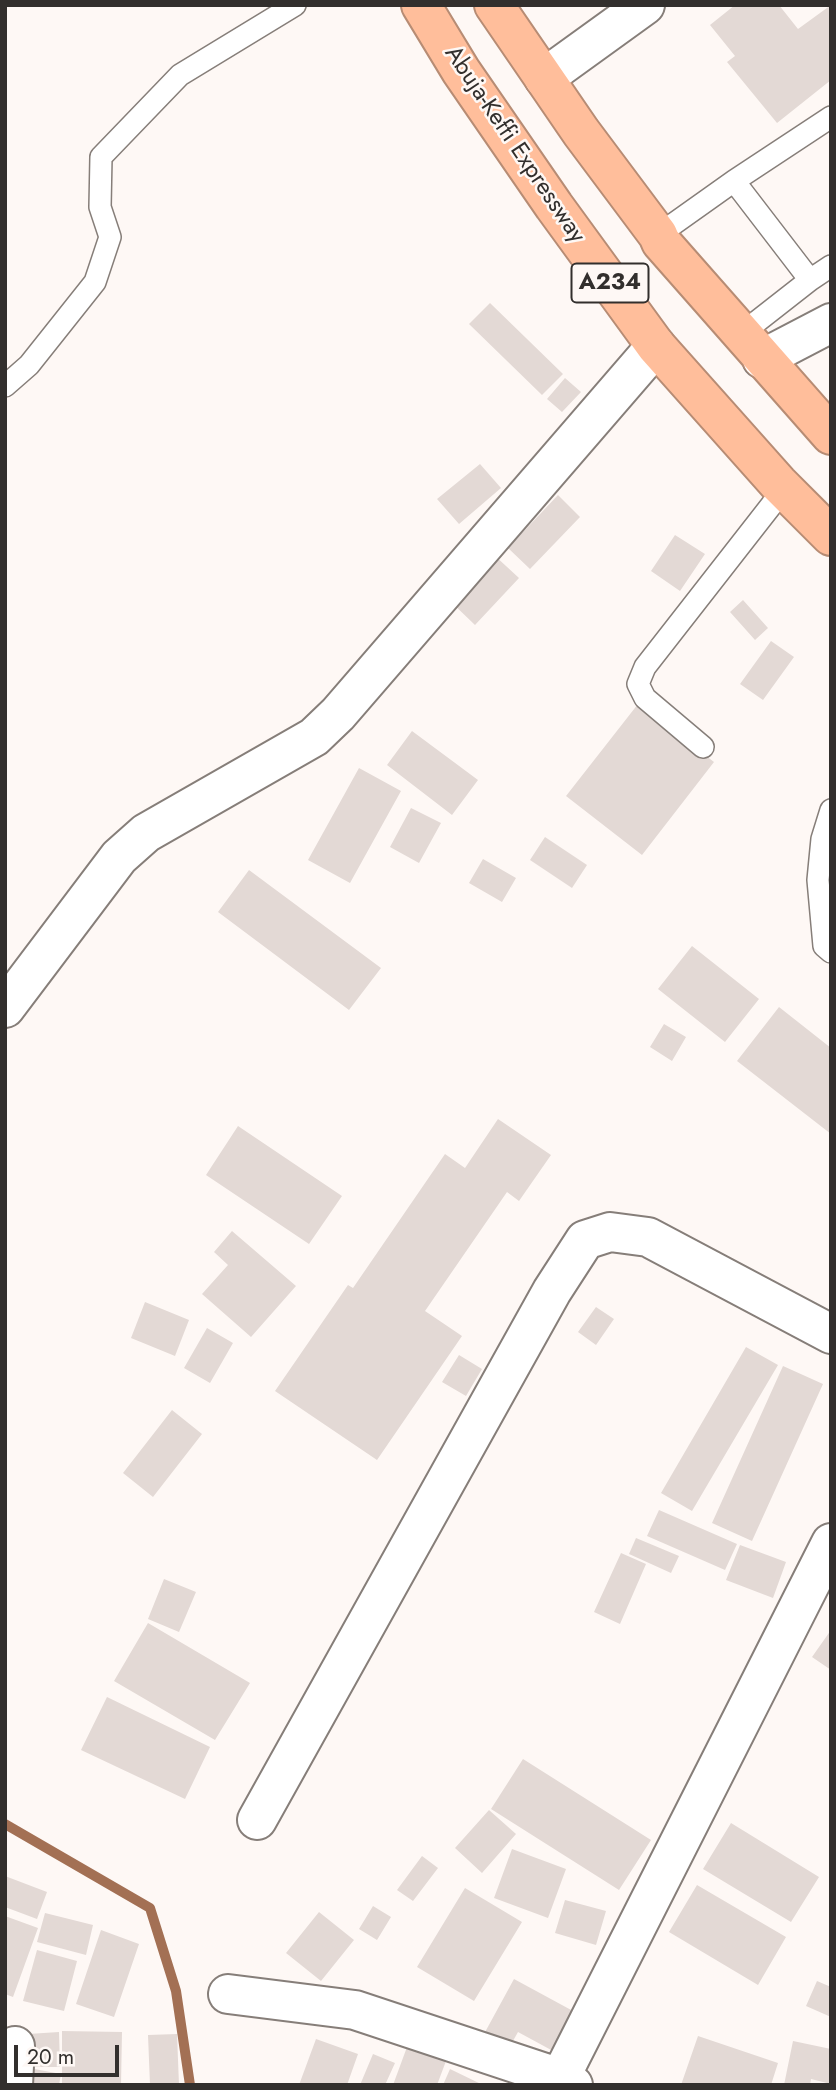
<!DOCTYPE html>
<style>
body{margin:0}
#map{position:relative;width:836px;height:2090px;overflow:hidden;background:#fef8f5;font-family:Jost,sans-serif}
canvas{display:block}
.frame{position:absolute;inset:0;border:7px solid #322f2d;pointer-events:none}
.scale{position:absolute;left:14px;top:2045px;width:105px;height:32px;box-sizing:border-box;border:4px solid #322f2d;border-top:0;padding-left:9px;font-size:21px;line-height:24px;white-space:nowrap;color:#322f2d;-webkit-text-stroke:5px #fef8f5;paint-order:stroke}
</style>
<div id="map">
<canvas width="836" height="2090"></canvas>
<div class="frame"></div>
<div class="scale">20 m</div>
</div>
<script>
const ctx = document.querySelector('canvas').getContext('2d');
ctx.lineJoin = 'round';
function strokePath(path, color, width, dash) {
  ctx.strokeStyle = color;
  ctx.lineWidth = width;
  ctx.lineCap = dash ? 'butt' : 'round';
  ctx.setLineDash(dash || []);
  ctx.stroke(path);
}
function paint(path, color) {
  ctx.fillStyle = color;
  ctx.fill(path, 'evenodd');
}
function write(font, color, halo, rows, align = 'center') {
  ctx.font = font + ' Jost,sans-serif';
  ctx.lineWidth = 5;
  ctx.setLineDash([]);
  ctx.textBaseline = 'middle';
  ctx.strokeStyle = halo;
  ctx.fillStyle = color;
  for (const [text, x, y, turn = 0] of rows) {
    ctx.save();
    ctx.translate(x, y);
    ctx.rotate((+turn || 0) * Math.PI / 180);
    ctx.textAlign = isNaN(turn) ? turn : align;
    if (halo) ctx.strokeText(text, 0, 0);
    ctx.fillText(text, 0, 0);
    ctx.restore();
  }
}
strokePath(new Path2D(`
 M5,1824L150,1908L176,1991L190,2085`), '#a37054', 10);
paint(new Path2D(`
 M735,5H779L798,29L831,5V80L777,123L727,62L735,56L710,25Z
 M490,303L563,374L542,395L469,324Z
 M565,378L581,392L562,412L547,399Z
 M480,464L501,488L459,524L437,499Z
 M558,495L580,517L530,569L508,548Z
 M675,535L705,554L680,591L651,571Z
 M493,554L519,578L475,625L449,600Z
 M743,600L768,628L755,640L730,612Z
 M771,641L794,657L763,700L740,684Z
 M638,704L714,762L642,855L566,796Z
 M412,731L478,780L452,815L387,765Z
 M359,768L401,791L350,883L308,860Z
 M411,808L441,823L419,863L390,847Z
 M545,837L587,865L572,888L530,860Z
 M483,859L516,878L502,902L469,883Z
 M249,870L381,968L349,1010L218,912Z
 M692,946L759,999L725,1042L658,989Z
 M779,1007L831,1048V1134L737,1061Z
 M664,1024L686,1037L672,1061L650,1047Z
 M498,1119L551,1155L519,1201L507,1192L425,1311L462,1336L377,1460L275,1391L348,1285L353,1288L445,1154L465,1168Z
 M238,1126L342,1196L309,1244L206,1175Z
 M232,1231L296,1286L251,1337L202,1294L228,1265L214,1252Z
 M145,1302L189,1320L175,1356L131,1338Z
 M596,1307L614,1319L596,1345L578,1332Z
 M207,1328L233,1343L210,1383L184,1368Z
 M746,1347L778,1365L692,1511L661,1493Z
 M459,1355L482,1369L466,1396L442,1382Z
 M783,1366L823,1384L752,1541L712,1523Z
 M172,1410L202,1434L153,1497L123,1473Z
 M659,1510L737,1544L725,1570L647,1536Z
 M636,1538L679,1556L671,1573L629,1554Z
 M740,1545L786,1562L773,1598L726,1580Z
 M621,1553L646,1564L620,1624L594,1612Z
 M164,1579L196,1592L179,1632L148,1619Z
 M148,1623L250,1683L215,1740L114,1681Z
 M831,1630V1670L812,1657Z
 M107,1697L210,1747L185,1799L81,1750Z
 M523,1759L651,1840L619,1890L491,1809Z
 M489,1810L516,1834L482,1873L455,1848Z
 M731,1823L819,1877L791,1922L703,1869Z
 M512,1849L566,1869L548,1918L494,1898Z
 M422,1856L438,1868L413,1901L397,1890Z
 M5,1876L47,1892L37,1919L5,1907Z
 M697,1885L786,1937L758,1985L669,1932Z
 M465,1888L522,1922L474,2001L417,1967Z
 M565,1900L606,1911L596,1945L555,1933Z
 M373,1906L391,1917L377,1940L359,1929Z
 M319,1912L354,1940L321,1981L286,1953Z
 M45,1913L93,1925L86,1955L37,1942Z
 M5,1916L38,1928L13,1997L5,1994Z
 M101,1930L139,1944L114,2017L76,2004Z
 M37,1950L77,1961L64,2011L23,2001Z
 M514,1979L573,2011L553,2051L518,2032L509,2048L484,2034Z
 M817,1981L831,1987V2017L806,2006Z
 M62,2031L122,2032L121,2085H62Z
 M59,2032L60,2067H29L28,2034Z
 M177,2034L179,2085H150L148,2035Z
 M698,2036L778,2063L771,2085H681Z
 M316,2039L358,2054L347,2085H299Z
 M793,2041L831,2049V2084L811,2079L810,2085H784Z
 M407,2047L446,2061L437,2085H393Z
 M373,2054L395,2063L385,2085H360Z
 M29,2068L61,2074L59,2085H27Z
 M450,2069L483,2085H443Z`), '#e3d9d5');
const lane = new Path2D(`
 M734,181L831,117
 M658,235L734,181L810,280L741,334
 M810,280L831,266
 M5,386L29,365L95,282L110,237L100,207L101,157L180,75L295,5
 M703,747L645,698L638,684L645,667L784,489
 M831,810L822,839L818,880L824,946L831,952`);
const street = new Path2D(`
 M544,78L645,5
 M762,359L831,323
 M5,1008L119,857L146,833L314,737L338,714L656,346
 M257,1820L552,1291L585,1240L610,1232L648,1237L831,1334
 M228,1994L355,2010L560,2078L573,2085
 M13,2085L15,2046
 M554,2085L560,2078L831,1543`);
const highway = new Path2D(`
 M421,5L461,71L554,206L656,346L778,483L831,536
 M494,5L581,132L658,235L661,242L831,435`);
strokePath(lane, '#867e79', 24);
strokePath(street, '#867e79', 42);
strokePath(highway, '#b78c74', 42);
strokePath(lane, '#fff', 21);
strokePath(street, '#fff', 38);
strokePath(highway, '#ffbe9b', 38);
for (const [x, y, w] of [
 [610,283,77]
]) {
  const box = new Path2D();
  box.roundRect(x - w / 2, y - 19.5, w, 39, 5);
  ctx.fillStyle = '#fef8f5';
  ctx.fill(box);
  strokePath(box, '#322f2d', 2);
}
write('bold 23px', '#322f2d', null, [
 ["A234",610,283]
]);
write('24px', '#322f2d', '#fef8f5', [
 ["Abuja-Keffi Expressway",514,145,56]
]);
</script>
